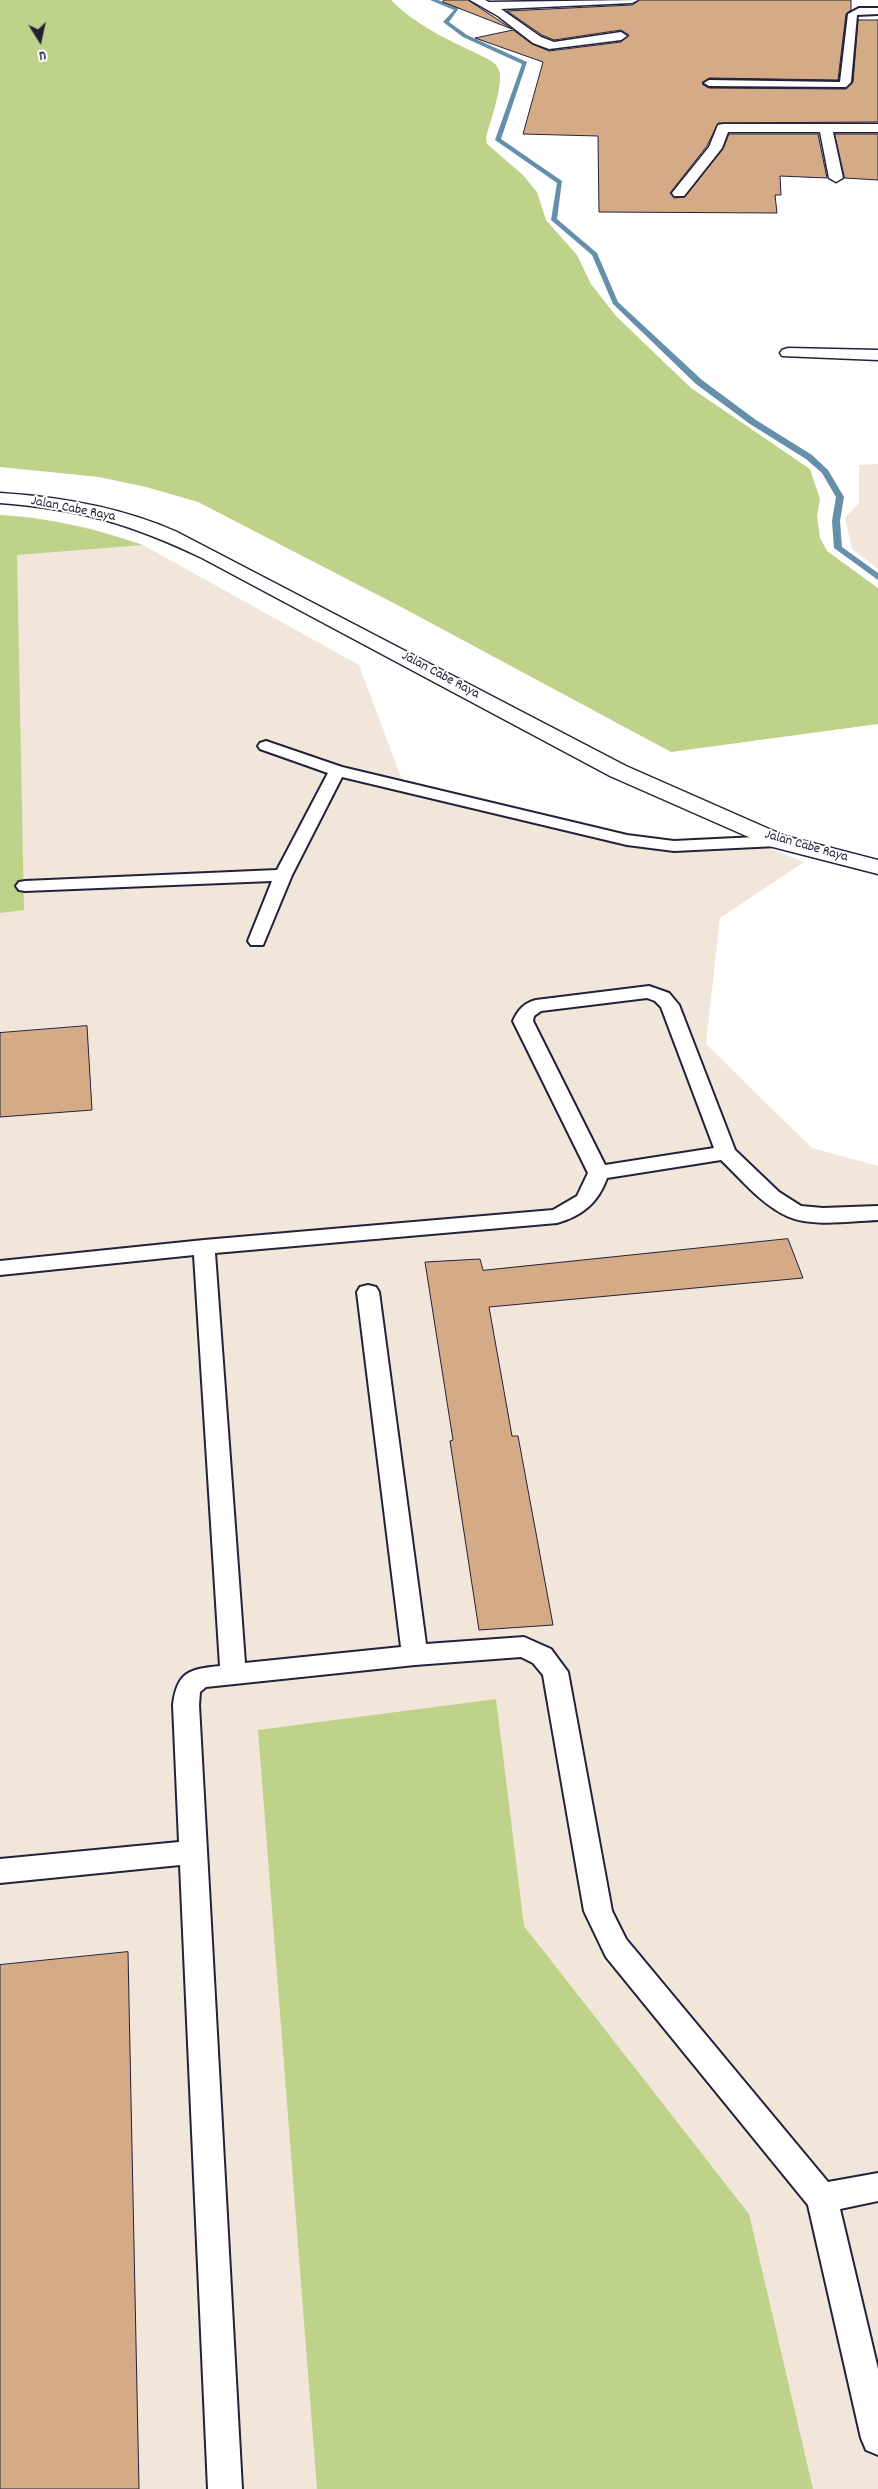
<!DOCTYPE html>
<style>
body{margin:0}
#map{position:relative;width:878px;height:2489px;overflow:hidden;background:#fff;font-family:Dekko,sans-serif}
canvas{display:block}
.north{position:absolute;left:15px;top:15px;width:50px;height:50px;-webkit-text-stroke:4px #fff;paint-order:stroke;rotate:170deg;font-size:14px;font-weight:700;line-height:20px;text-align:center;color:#22223b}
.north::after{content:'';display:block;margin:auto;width:18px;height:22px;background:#22223b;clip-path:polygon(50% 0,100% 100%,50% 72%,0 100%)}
</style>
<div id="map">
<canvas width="878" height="2489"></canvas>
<div class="north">U</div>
</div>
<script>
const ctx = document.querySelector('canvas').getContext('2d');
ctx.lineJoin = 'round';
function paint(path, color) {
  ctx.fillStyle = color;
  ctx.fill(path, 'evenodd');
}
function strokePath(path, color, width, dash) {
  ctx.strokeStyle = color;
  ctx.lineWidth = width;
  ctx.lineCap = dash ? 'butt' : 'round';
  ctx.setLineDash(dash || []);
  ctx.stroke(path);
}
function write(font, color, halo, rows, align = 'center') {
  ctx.font = font + ' Dekko,sans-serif';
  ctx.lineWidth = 4;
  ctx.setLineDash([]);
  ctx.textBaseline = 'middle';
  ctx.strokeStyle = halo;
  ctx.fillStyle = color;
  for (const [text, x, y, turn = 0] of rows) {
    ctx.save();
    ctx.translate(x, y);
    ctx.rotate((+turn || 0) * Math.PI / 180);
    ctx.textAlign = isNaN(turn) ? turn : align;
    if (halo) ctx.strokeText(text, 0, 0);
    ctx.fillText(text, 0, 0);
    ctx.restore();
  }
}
paint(new Path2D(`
 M878,464V569L852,549L845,518L859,503V465Z
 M0,515L30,517L90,528L143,545L359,665L403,782L643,839L748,840L804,862L720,918L706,1044L812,1148L878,1166V2489H0Z`), '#f2e6db');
paint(new Path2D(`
 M0,0H391C416,25 446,39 478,54C485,58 496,61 499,70C504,83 490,123 486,137L487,144L523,175L537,192L546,220L577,255L591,284L616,316L691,388L810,469L820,499L817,516L820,538L827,551L878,588V724L671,752L403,608L198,502L146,487L99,477L0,467Z
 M0,515C50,518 96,529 143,545L17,555L24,910L0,913Z
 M496,1699L524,1926L749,2214L813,2489H317L258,1730Z`), '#bed389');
paint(new Path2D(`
 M430,0H438L459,8L449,22L467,35L527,62L501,139L562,181L557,219L597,253L618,302L702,380L756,420L812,455L828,470L844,497L840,521L842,547L878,573V580L834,548L832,521L836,497L822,473L806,459L750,424L696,384L613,304L592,255L551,220L557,183L495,140L522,64L463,37L443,22L454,10Z`), '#658faa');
const building = new Path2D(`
 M444,0H468L512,29L443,2Z
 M640,0H851V10L846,14L838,80L709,78L702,84L709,88L846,89L853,82L858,20H878V122L718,123L707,146L670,193L674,198L685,197L723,149L729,134H818L827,178L780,176L781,195H775L777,213L599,212L598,136L523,134L543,62L475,38L513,30L532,44L549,51L621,42L629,35L621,30L554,40L542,35L507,11L632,5Z
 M835,134H878V180L845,178Z
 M87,1026L92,1110L0,1117V1033Z
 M788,1239L803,1278L489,1307L512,1436H518L553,1625L479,1630L450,1441L453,1440L425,1262L480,1259L483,1270Z
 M128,1952L139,2489H0V1965Z`);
paint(building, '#d4ab86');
strokePath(building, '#22223b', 1);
const lane = new Path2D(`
 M859,8H878V14L857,15L851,82L846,87L709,86L704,83L709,80L840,82L848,14Z
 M266,741L342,767L627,835L674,841L777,836L783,837L786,841L783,845L777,846L674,851L627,845L342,777L292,875L263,945H251L248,941L272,881L25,891L19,890L16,886L19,882L25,881L277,870L328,773L260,749L258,746L260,743Z
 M649,986L669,993L679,1005L735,1150L779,1192L801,1206L823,1208L878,1206V1220C852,1221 813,1227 789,1217C763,1206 742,1180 721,1160L607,1178C598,1203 582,1216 557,1223L215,1253L245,1663L401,1647L357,1292L360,1287L368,1285L376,1287L379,1292L426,1644L524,1637L551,1649L568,1672L612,1911L626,1939L828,2182L878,2173V2201L840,2209L878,2369V2455L866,2450L861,2438L808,2205L606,1957L584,1911L543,1675L533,1663L521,1657L415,1665L206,1687L200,1692L199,1705L242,2489H208L180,1865L0,1883V1859L179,1842L173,1705C177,1672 189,1669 220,1666L194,1255L0,1275V1261L204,1240L553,1210L577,1196L588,1173L513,1021C518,1010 524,1003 536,1000ZM647,998L655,1001L661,1007L714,1148L605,1165L533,1021L534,1016L541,1011Z`);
const street = new Path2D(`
 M470,0H485L489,2L638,0L632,3L501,9L541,37L554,42L621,32L627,36L621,40L549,49L533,43L498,16Z
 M723,124H878V132H833L843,178L836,182L829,178L820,132H728L722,148L684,196H674L672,193L709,147L718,125Z
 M788,348L878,350V360L782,356L780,353L782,350Z`);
const secondary = new Path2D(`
 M0,493C61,497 121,507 177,532L626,766L785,836L878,860V874L769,846L610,776L202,558C131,524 80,509 0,503Z`);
strokePath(lane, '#22223b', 4);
strokePath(street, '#22223b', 3);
strokePath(secondary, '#22223b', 3);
paint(lane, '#fff');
paint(street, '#fff');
paint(secondary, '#fff');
write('14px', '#22223b', '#fff', [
 ["Jalan Cabe Raya",73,510,11],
 ["Jalan Cabe Raya",440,676,28],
 ["Jalan Cabe Raya",806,847,16]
]);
</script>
